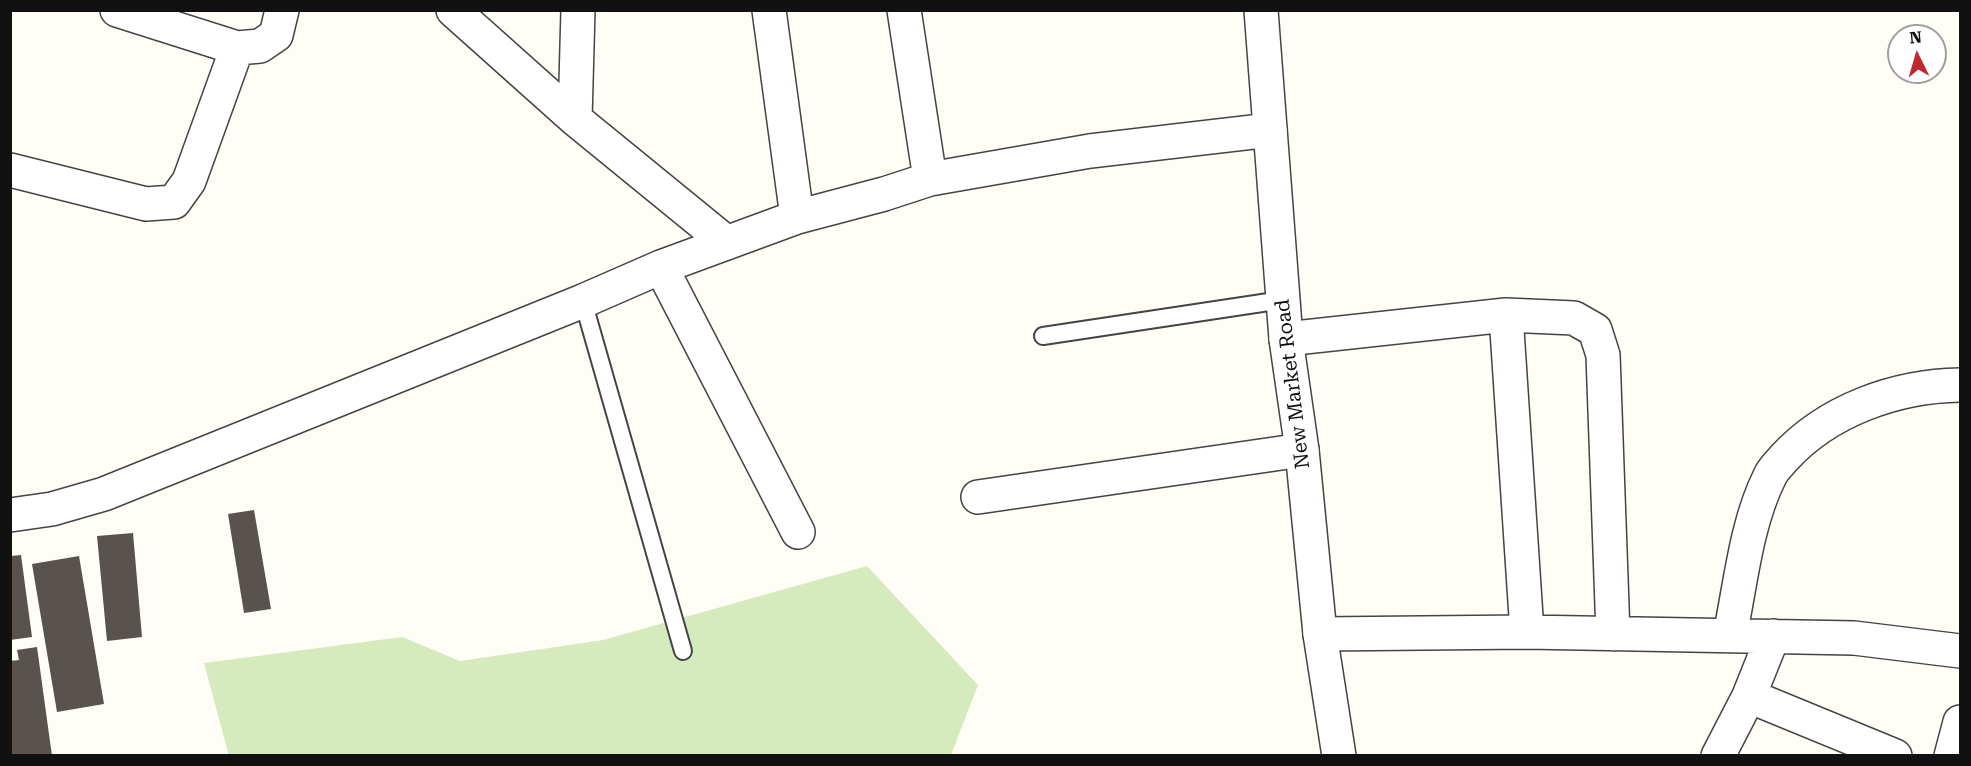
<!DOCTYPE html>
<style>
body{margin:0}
#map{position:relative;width:1971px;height:766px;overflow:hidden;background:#fffdf5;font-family:"Roboto Serif",serif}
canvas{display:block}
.frame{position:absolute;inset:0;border:12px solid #111;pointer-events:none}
.north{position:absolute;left:1887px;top:24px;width:60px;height:60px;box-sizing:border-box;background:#fff;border:2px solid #a0a0a0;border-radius:50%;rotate:355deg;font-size:16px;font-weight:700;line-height:24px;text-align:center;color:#111}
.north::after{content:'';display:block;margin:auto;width:21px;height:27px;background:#c4262e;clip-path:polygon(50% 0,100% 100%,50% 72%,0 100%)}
</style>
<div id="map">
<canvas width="1971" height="766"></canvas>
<div class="frame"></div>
<div class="north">N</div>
</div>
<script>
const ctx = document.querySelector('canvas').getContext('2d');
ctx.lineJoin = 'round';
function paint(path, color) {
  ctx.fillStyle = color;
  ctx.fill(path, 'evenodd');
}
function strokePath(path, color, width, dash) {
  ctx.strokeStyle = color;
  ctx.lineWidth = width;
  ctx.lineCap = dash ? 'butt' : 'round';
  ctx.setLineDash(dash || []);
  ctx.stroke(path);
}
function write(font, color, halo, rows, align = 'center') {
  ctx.font = font + ' "Roboto Serif",serif';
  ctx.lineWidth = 6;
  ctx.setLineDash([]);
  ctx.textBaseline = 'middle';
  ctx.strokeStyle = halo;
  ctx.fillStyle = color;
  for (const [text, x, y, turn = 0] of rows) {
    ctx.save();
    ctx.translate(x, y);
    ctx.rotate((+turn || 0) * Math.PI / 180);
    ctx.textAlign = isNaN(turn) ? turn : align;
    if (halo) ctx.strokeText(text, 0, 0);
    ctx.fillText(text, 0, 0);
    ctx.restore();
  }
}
paint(new Path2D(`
 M867,566L978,685L951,755L229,756L204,663L402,637L460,661L603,640Z`), '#d5ebbd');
paint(new Path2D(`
 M254,510L271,609L244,613L228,514Z
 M133,533L142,637L107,641L97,536Z
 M21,555L32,637L10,640V556Z
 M79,556L104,704L57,712L32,564Z
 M37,647L52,756H10V661L19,660L17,650Z`), '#5a524d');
const service = new Path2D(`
 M583,301L683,651
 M1043,336L1282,300`);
const minor = new Path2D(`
 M117,10L237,48L260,46L276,35L282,10
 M453,10L575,119L727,243
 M769,10L797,217
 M904,10L930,179
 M575,119L578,10
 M10,170L146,204L174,202L189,181L237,48
 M661,267L798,532
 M1506,315L1527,632
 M1286,339L1506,315L1574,318L1595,330L1603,355L1613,634
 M978,497L1302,450
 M10,515L52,509L104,494L583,301L661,267L797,217L884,194L930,179L1090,151L1270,130
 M1320,634L1527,632L1854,638L1960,651
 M1730,635C1741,582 1746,524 1770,476C1773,469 1779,464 1784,458C1828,410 1896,386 1960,385
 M1749,696L1895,756
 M1718,756L1749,696L1773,636
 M1951,756L1960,722`);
const tertiary = new Path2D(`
 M1261,10L1286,339L1302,450L1320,634L1339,756`);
strokePath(service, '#444', 20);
strokePath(minor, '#444', 36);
strokePath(tertiary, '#444', 36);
strokePath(service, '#fff', 16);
strokePath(minor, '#fff', 33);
strokePath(tertiary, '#fff', 33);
write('20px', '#111', '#fff', [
 ["New Market Road",1293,384,-97]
]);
</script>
